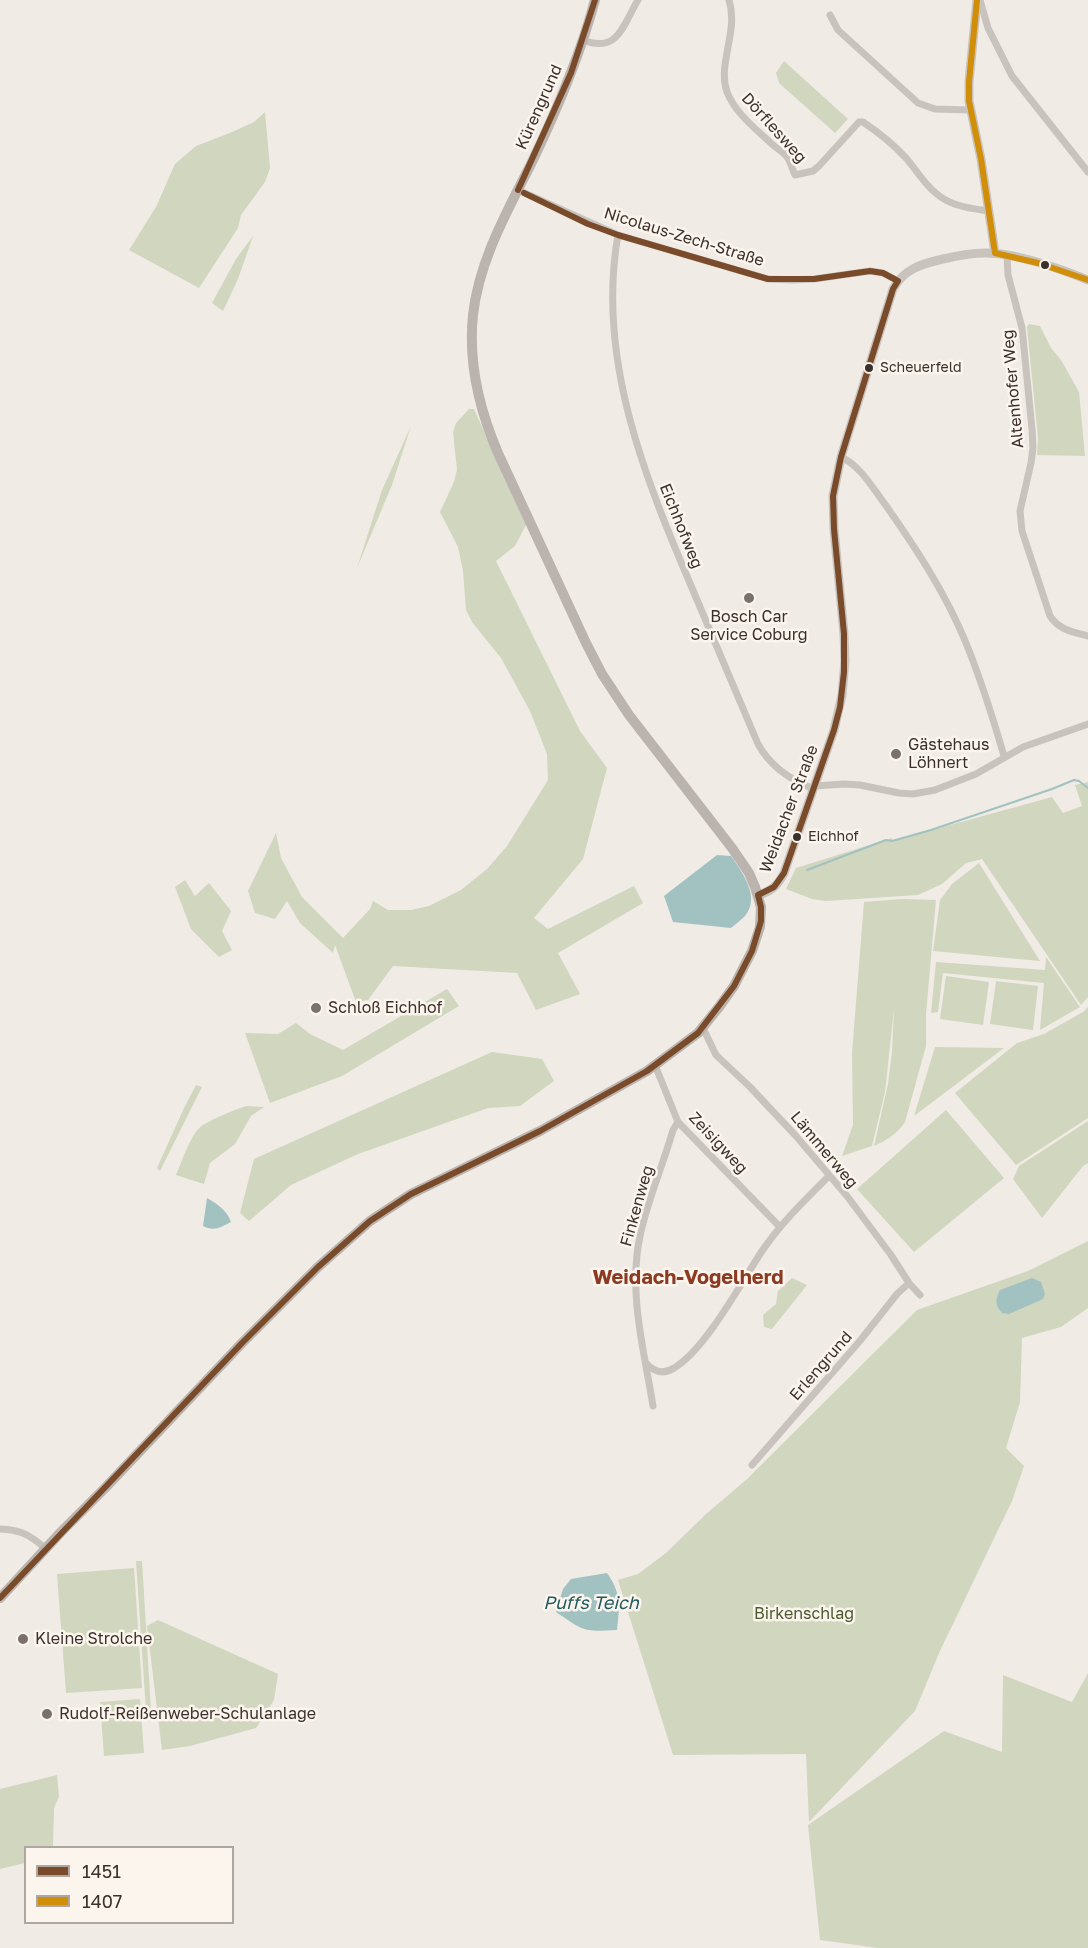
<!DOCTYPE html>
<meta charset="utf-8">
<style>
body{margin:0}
#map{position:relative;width:1088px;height:1948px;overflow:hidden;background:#f0ebe5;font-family:"Golos Text",sans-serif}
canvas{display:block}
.legend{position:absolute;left:24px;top:1846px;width:210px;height:78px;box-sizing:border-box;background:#fbf5ee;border:2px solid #aea6a0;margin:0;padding:8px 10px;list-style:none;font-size:18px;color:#3b302b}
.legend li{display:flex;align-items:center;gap:12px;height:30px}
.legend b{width:30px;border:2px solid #aea6a0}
</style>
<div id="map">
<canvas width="1088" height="1948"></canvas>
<ul class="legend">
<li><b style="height:8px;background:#7a4b2a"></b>1451</li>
<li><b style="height:8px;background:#d18e09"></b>1407</li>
</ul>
</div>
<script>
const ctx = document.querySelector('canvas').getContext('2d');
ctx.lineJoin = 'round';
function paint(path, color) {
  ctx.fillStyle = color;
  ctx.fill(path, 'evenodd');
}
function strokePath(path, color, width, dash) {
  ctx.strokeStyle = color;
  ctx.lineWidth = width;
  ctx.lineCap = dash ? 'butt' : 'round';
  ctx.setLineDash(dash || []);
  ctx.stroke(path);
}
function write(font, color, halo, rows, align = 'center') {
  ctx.font = font + ' "Golos Text",sans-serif';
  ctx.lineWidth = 5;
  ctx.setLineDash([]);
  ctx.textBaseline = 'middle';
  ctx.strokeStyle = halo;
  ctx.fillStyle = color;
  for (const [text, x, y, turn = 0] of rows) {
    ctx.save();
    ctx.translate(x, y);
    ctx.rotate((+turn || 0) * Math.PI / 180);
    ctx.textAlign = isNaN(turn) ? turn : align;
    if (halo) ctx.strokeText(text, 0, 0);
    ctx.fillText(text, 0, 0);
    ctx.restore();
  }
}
paint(new Path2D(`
 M784,61L848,119L835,133L779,83L776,73Z
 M265,112L270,168L265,182L241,215L238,228L199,288L129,250L156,207L175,164L196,146L230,133L254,122Z
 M253,236L238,279L223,311L212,303L236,259Z
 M1029,324L1040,326L1051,348L1061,360L1079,392L1085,456L1037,455L1038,438L1027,327Z
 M469,409H474L526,525L515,546L496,561L580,731L607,768L583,859L534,918L548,929L634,886L643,903L558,953L580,994L536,1010L517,973L393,966L368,1000L356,1002L335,945L333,953L300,923L287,901L275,919L255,913L248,891L276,833L281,858L302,897L343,938L370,909L373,901L388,910H411L429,906L461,890L487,869L507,846L548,780L547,754L530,711L501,658L472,622L466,610L463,571L458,547L440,512L454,482L457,470L453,432L456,423Z
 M411,426L392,485L357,568L382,490Z
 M1088,782V997L1081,1005L982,859L966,863L942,884L918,895L826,901L812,899L786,889L796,868L892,838V841L1052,797L1063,813L1082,806L1075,785Z
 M979,863L1040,961L933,951L940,900L952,884Z
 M185,880L195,896L209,883L231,911L222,931L232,950L219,957L191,929L175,887Z
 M902,899L936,900L926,1014V1046L905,1122C897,1134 887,1140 874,1146L888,1084L892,1052L894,1009L885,1092L872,1146L842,1156L853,1125L852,1053L864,902Z
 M1046,957L1080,1007L1040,1030L1044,983L943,973L938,1012L931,1013L936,962L1045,970Z
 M946,976L989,982L983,1025L940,1019Z
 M996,981L1038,986L1033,1030L990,1024Z
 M447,989L459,1006L342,1076L270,1103L245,1033L278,1034L296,1023L310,1034L343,1050Z
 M1088,1007V1118L1016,1165L955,1093L1017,1043L1044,1034L1083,1012Z
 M935,1047L1004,1048L914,1116Z
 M492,1052L542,1059L554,1081L520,1106L488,1108L358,1154L291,1185L249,1221L240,1213L254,1159Z
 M196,1085L202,1087L160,1171L157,1168L184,1108Z
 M246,1106L264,1107L251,1116L235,1144L210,1163L204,1184L176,1175C182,1162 191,1132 203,1125C217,1117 231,1111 246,1106Z
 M946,1110L1004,1178L914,1252L857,1189Z
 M1088,1121V1163L1083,1166L1042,1218L1013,1179L1019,1166Z
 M1088,1241V1308L1061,1327L1022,1338L1020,1402L1006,1448L1024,1466L1012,1501L939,1653L915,1711L809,1822L806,1754L673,1755L618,1580L638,1574L666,1553L706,1514L746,1480L917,1310L1028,1271Z
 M792,1278L807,1285L772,1329L764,1327L763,1315L776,1304L778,1291Z
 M136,1561H142L151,1711H146Z
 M134,1568L142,1688L66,1693L57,1574Z
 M158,1620L278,1674L274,1700L256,1728L190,1746L162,1750L147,1626Z
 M1088,1673V1948H878L820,1940L808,1825L944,1731L1002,1752L1003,1675L1072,1702Z
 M140,1699L144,1753L104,1756L100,1702Z
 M57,1775L59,1797L54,1808L53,1847L26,1848L25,1863L0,1869V1789Z`), '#d1d6bf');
paint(new Path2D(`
 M717,855L731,856C742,872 761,897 745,916C741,920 736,924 731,928L673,922L664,896Z
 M207,1198C217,1204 227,1210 231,1222C221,1227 214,1232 203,1226Z
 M1032,1278L1041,1282L1045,1294L1043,1299L1009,1314L1002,1313C995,1306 995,1299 1000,1290Z
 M607,1573C621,1592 620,1607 617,1630C583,1632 584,1631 556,1612L563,1589L571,1579Z`), '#a1c2c1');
strokePath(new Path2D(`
 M807,870L886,840L892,841L931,830L1052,789L1074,780L1079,781L1088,788`), '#a1c2c1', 2);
strokePath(new Path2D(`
 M729,0C739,32 717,63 727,92C735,113 757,130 773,145C778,149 784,153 787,157C791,162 792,169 795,175L813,171L819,166L859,122H863C878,132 893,144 906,158C918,172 928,190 944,199C957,207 975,209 989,211
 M980,0L988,28L1012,76L1088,172
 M830,15L838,30L918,103L935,109L970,110
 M583,40C618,54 623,25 638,0
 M518,190L618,235L768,279L793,280L814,279L870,271L883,273L898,281
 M618,235C596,358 645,478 692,588C714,640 736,692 758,744C770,766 790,780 814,789
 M1007,255L1008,275L1022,328L1032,429L1033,448L1031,463L1020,511L1022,531L1050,616C1059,630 1073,632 1088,636
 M841,457C862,467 873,489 887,507C917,550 946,594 966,643C981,680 993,718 1004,756
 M815,786L844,784L860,785L899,793L913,794L935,790L976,774L1023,747L1088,724
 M703,1028L716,1055L750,1087L796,1136L847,1196L891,1255L909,1283L920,1295
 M655,1065L678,1122L780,1227
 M646,1363C654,1372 663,1375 674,1368C705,1350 741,1283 762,1251C781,1223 805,1200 829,1176
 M653,1406C644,1350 628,1293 640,1236C647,1202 663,1165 673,1130L678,1122
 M752,1465L859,1342L897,1294L909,1283
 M0,1529C22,1530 30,1535 46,1549`), '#c9c3be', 7);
strokePath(new Path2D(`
 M977,0L969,82V101L981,159L995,253
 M758,895C771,892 778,885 784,873L834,730L842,695L845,661L844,634L834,529L833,496L841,457L893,289C904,269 921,264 943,259C956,256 970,253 984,253C1013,252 1061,269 1088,280`), '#c9c3be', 9);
strokePath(new Path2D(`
 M0,1598L61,1532L106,1487L242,1343L318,1267L370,1221L411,1194L540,1131L647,1071L698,1033L719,1007L734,986L752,951L760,927L761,907L755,887L749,873L732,848L629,715L602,674L586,643L498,453C479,409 468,363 473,315C479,260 508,210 532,162C557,110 580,56 595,0`), '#bab3ae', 10);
strokePath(new Path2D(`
 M518,190L571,73L595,0
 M0,1598L242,1343L318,1267L370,1221L411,1194L540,1131L647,1071L698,1033L734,986L752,951L761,921V907L758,895L774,887L784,873L834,730L840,707L844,672V634L834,529L833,496L841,457L893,289L898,281L883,273L870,271L814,279H768L618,235L588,224L524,193`), '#7a4b2a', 6);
strokePath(new Path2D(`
 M977,0L969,82V101L981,159L995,253L1038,263L1088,280`), '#d18e09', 6);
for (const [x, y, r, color] of [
 [1045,265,5,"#3b302b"],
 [869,368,5,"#3b302b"],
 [749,598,6,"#7a716c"],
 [896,754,6,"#7a716c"],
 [797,837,5,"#3b302b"],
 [316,1008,6,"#7a716c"],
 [23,1639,6,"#7a716c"],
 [47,1714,6,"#7a716c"]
]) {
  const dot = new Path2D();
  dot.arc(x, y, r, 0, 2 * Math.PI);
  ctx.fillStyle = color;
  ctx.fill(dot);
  strokePath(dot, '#fbf5ee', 2);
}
write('14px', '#3b302b', '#fbf5ee', [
 ["Scheuerfeld",880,368],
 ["Eichhof",808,837]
], 'left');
write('16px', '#3b302b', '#fbf5ee', [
 ["Kürengrund",539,107,-66],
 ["Dörflesweg",774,128,48],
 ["Nicolaus-Zech-Straße",684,237,17],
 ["Altenhofer Weg",1013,389,-95],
 ["Eichhofweg",681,526,68],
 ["Weidacher Straße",789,809,-69],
 ["Zeisigweg",718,1143,47],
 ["Lämmerweg",824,1150,50],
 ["Finkenweg",637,1206,-74],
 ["Erlengrund",821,1366,-49]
]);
write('16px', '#3b302b', '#fbf5ee', [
 ["Bosch Car",749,617,"center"],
 ["Service Coburg",749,635,"center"],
 ["Gästehaus",908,745],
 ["Löhnert",908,763],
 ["Schloß Eichhof",328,1008],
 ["Kleine Strolche",35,1639],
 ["Rudolf-Reißenweber-Schulanlage",59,1714]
], 'left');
write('16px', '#4a5a2e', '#fbf5ee', [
 ["Birkenschlag",804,1614]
]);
write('italic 18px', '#1f5a5e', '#fbf5ee', [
 ["Puffs Teich",591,1603]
]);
write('bold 20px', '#8c3b22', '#fbf5ee', [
 ["Weidach-Vogelherd",688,1278]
]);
</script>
